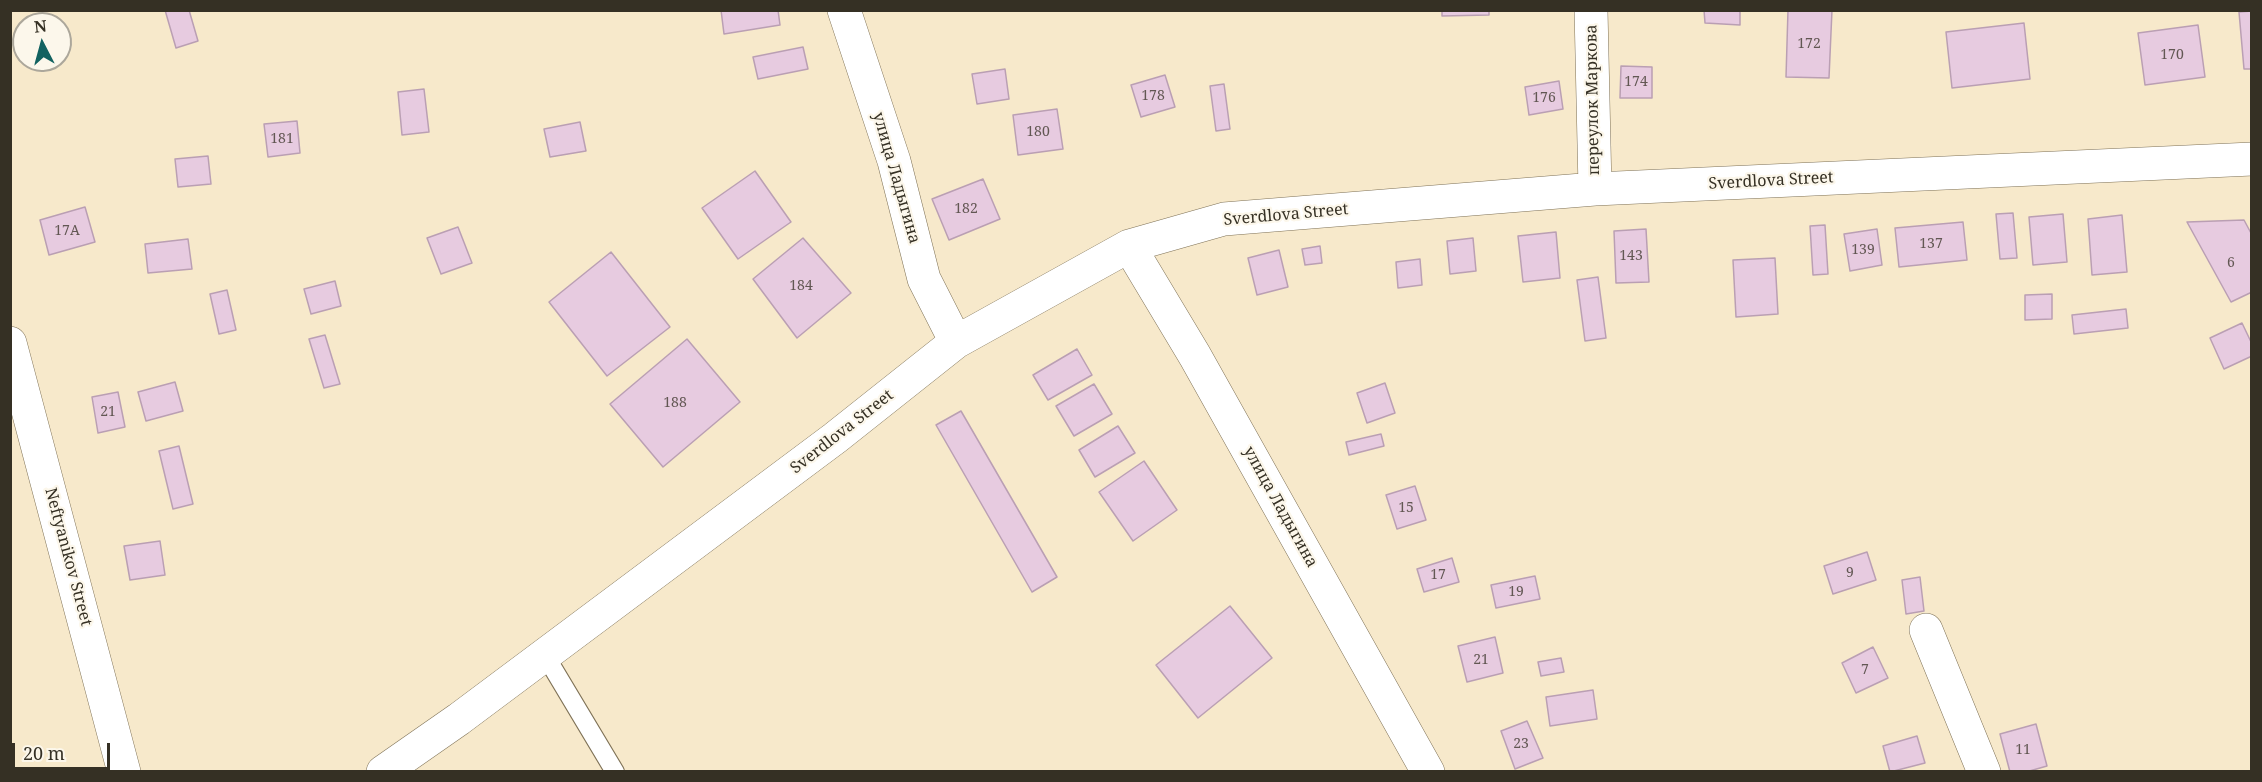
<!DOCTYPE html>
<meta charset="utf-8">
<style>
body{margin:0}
#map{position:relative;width:2262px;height:782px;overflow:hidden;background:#f7e9cb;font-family:"Noto Serif",serif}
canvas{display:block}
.frame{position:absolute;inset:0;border:12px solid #353024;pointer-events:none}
.north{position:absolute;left:12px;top:12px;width:60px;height:60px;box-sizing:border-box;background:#fcf7eb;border:2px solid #aca79b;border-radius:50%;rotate:354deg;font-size:16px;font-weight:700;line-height:24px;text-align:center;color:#353024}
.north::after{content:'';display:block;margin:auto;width:21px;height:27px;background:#126260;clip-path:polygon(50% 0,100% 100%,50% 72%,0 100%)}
.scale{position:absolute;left:12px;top:743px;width:98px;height:27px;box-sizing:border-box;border:3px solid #353024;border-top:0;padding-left:8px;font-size:18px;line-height:21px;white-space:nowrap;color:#353024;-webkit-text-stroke:4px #fcf7eb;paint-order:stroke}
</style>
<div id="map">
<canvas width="2262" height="782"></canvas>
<div class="frame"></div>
<div class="north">N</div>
<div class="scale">20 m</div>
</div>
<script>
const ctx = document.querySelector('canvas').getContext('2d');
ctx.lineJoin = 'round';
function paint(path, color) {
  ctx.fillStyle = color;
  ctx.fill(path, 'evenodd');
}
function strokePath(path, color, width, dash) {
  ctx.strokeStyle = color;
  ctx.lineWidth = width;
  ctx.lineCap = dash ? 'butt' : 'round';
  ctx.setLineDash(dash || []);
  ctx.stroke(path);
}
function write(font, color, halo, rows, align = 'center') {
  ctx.font = font + ' "Noto Serif",serif';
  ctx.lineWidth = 4.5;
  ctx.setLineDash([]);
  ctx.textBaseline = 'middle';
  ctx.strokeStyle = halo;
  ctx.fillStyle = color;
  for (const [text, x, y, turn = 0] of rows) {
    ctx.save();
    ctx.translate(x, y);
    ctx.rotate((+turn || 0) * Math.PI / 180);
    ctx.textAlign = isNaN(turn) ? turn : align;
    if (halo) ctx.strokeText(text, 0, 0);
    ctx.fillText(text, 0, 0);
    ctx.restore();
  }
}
const building = new Path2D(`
 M165,10H189L198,41L176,48Z
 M721,10H778L780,25L724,34Z
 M1442,10H1489V15L1442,16Z
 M1704,10H1740V25L1705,23Z
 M1788,10H1832L1829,78L1786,77Z
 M2252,11V69H2244L2239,12Z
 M2024,23L2030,79L1952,88L1946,32Z
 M2198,25L2205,77L2145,85L2138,33Z
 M803,47L808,69L758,79L753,57Z
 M1621,66L1652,67V98H1620Z
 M1005,69L1009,99L977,104L972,74Z
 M1165,75L1175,107L1141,117L1131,85Z
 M1559,81L1563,109L1529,115L1525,87Z
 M1224,84L1230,129L1216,131L1210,86Z
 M424,89L429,132L402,135L398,92Z
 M1057,109L1063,149L1018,155L1013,115Z
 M297,121L300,153L268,157L264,124Z
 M580,122L586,151L550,157L544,129Z
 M208,156L211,184L178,187L175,159Z
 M755,171L791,222L738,259L702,208Z
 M983,179L1000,219L949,240L932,199Z
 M85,207L95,242L49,255L40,220Z
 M2013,213L2017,258L2000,259L1996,214Z
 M2063,214L2067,262L2033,265L2029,217Z
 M2122,215L2127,272L2092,275L2088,219Z
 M2244,220L2252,235V292L2231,302L2187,222Z
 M1963,222L1967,260L1899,267L1895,228Z
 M1825,225L1828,274L1813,275L1810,226Z
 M458,227L472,263L441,274L427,238Z
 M1646,229L1649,282L1616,283L1614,231Z
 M1877,229L1882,265L1850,271L1844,234Z
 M1556,232L1560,278L1523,282L1518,236Z
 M803,238L851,293L797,338L753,279Z
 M1473,238L1476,271L1450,274L1447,241Z
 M188,239L192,269L148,273L145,244Z
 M1320,246L1322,263L1305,265L1302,249Z
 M1279,250L1288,287L1257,295L1248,258Z
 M611,252L670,327L607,376L549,302Z
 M1775,258L1778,314L1736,317L1733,260Z
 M1420,259L1422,285L1398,288L1396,262Z
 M1598,277L1606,338L1585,341L1577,280Z
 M335,281L341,306L311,314L304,289Z
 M227,290L236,330L219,334L210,294Z
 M2052,294V319L2025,320V295Z
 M2126,309L2128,328L2074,334L2072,315Z
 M2242,323L2252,344V356L2224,369L2210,338Z
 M325,335L340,384L324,388L309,339Z
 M687,339L740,402L663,467L610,404Z
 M1077,349L1092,375L1048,400L1033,375Z
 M175,382L183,411L146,421L138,392Z
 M1385,383L1395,413L1367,423L1357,393Z
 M1094,384L1112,414L1074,436L1056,406Z
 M118,392L125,427L98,433L92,397Z
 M961,411L1057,577L1032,592L936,425Z
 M1118,426L1135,453L1095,477L1079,450Z
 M1381,434L1384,446L1349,455L1346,442Z
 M179,446L193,504L173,509L159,451Z
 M1144,461L1177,510L1133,541L1099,492Z
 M1415,486L1426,520L1397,529L1386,495Z
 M160,541L165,575L130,580L124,546Z
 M1867,552L1876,580L1833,594L1824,566Z
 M1452,558L1459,582L1424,592L1417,569Z
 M1535,576L1540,599L1496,608L1491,585Z
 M1920,577L1924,611L1906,614L1902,580Z
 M1230,606L1272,658L1198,718L1156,665Z
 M1495,637L1503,673L1467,682L1458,646Z
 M1873,647L1888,678L1856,693L1842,663Z
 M1561,658L1564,672L1541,676L1538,662Z
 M1593,690L1597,719L1550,726L1546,697Z
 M1527,721L1543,758L1515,769L1501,731Z
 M2036,724L2047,766L2026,772H2010L2000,734Z
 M1917,736L1925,763L1890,772L1883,746Z`);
paint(building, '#e7cbe0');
strokePath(building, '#ba9fb3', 1.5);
const lane = new Path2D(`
 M545,655L615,772`);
const street = new Path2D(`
 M844,10L894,161L924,279L956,342
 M1591,10L1595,189
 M1129,246L1195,356L1428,772
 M10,343L124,772
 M1926,630L1984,772
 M383,772L459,719L835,438L956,342L1129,246L1224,219L1595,189L2252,159`);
strokePath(lane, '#7f7257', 20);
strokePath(street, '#7f7257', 34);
strokePath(lane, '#fff', 18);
strokePath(street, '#fff', 33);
write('14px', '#625753', null, [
 ["172",1809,44],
 ["170",2172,55],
 ["174",1636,82],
 ["178",1153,96],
 ["176",1544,98],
 ["180",1038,132],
 ["181",282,139],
 ["182",966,209],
 ["17А",67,231],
 ["137",1931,244],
 ["139",1863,250],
 ["143",1631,256],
 ["6",2231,263],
 ["184",801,286],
 ["188",675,403],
 ["21",108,412],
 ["15",1406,508],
 ["9",1850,573],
 ["17",1438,575],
 ["19",1516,592],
 ["21",1481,660],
 ["7",1865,670],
 ["23",1521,744],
 ["11",2023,750]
]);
write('16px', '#353024', '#fcf7eb', [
 ["переулок Маркова",1593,100,-91],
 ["улица Ладыгина",896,178,74],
 ["Sverdlova Street",1771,181,-3],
 ["Sverdlova Street",1286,215,-5],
 ["Sverdlova Street",842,432,-38],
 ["улица Ладыгина",1280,507,61],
 ["Neftyanikov Street",68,557,75]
]);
</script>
